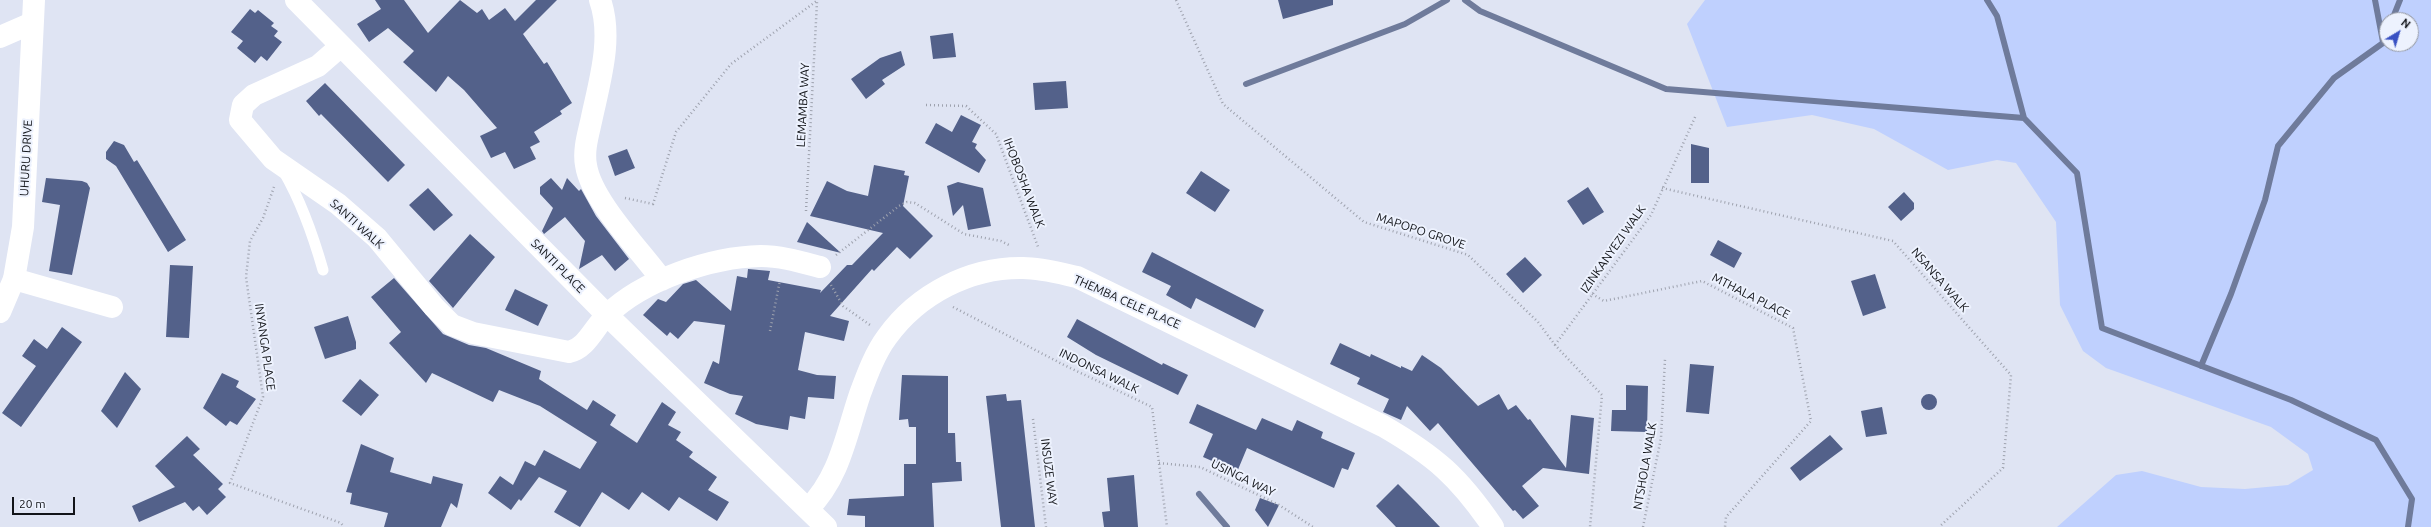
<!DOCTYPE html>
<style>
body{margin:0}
#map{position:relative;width:2431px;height:527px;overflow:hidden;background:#dfe4f3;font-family:Ubuntu,sans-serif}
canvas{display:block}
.north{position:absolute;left:2379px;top:12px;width:40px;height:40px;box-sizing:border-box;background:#edf2fe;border:1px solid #9599a2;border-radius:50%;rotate:38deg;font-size:11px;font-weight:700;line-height:16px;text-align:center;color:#121419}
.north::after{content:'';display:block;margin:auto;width:14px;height:18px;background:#3951c3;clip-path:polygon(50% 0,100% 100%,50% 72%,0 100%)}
.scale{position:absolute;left:12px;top:497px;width:63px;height:18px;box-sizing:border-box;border:2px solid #121419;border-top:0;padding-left:5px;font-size:12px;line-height:14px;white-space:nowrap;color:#121419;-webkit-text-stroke:3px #edf2fe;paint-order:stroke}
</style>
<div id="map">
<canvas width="2431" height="527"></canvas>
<div class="north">N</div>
<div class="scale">20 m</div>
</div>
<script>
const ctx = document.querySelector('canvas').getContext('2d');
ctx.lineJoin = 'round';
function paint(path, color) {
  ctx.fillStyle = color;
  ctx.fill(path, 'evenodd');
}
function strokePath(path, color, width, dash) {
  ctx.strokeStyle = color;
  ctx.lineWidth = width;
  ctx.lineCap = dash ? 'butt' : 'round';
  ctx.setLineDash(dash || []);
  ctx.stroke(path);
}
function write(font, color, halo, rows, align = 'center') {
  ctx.font = font + ' Ubuntu,sans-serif';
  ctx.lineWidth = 4;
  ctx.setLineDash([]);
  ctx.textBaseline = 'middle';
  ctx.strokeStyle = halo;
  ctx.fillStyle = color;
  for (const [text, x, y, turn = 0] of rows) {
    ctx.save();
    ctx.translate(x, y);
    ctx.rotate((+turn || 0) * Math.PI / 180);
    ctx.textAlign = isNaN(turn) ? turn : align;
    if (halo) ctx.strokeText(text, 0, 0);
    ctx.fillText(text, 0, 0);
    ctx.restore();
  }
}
paint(new Path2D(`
 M1705,0H2431V527H2057L2116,475L2142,471L2201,487L2245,489L2288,485L2313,470L2308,454L2271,427L2106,368L2083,351L2060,305L2056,222L2016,163L1997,160L1948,170L1874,129L1812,115L1727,127L1687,24ZM2387,20H2411V44H2387Z`), '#bfd0fe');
strokePath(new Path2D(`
 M1465,0L1480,11L1666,89L2024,118L2077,173L2102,328L2291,400L2376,440L2412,499L2408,527
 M1987,0L1997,16L2024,118
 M2375,0L2383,42
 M2392,20L2400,0
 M1246,84L1405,24L1447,0
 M2201,366L2231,294L2265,200L2278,146L2334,78L2383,43L2387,32
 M1199,494L1227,527`), '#6f7b9b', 6);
paint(new Path2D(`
 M375,0H404L428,33L460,0L477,13L482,9L489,20L505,8L515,21L536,0H557L523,34L544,64L547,62L572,103L560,111L562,114L534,132L540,142L530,147L536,159L514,169L505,152L491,158L480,136L497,128L464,90L448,76L436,92L403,62L414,51L388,28L369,42L357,24L381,9Z
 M1278,0H1333V5L1283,19Z
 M250,9L255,13L258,10L274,23L271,26L278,31L274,36L282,42L267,61L261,56L255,63L237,48L243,41L231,32Z
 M953,33L956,57L933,59L930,36Z
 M901,51L905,65L882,80L885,84L866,99L851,79L880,58Z
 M1066,81L1068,108L1035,110L1033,83Z
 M325,83L405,165L388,182L321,114L319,116L306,101Z
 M961,115L981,125L972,142L977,144L975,148L986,160L979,173L925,143L936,123L952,132Z
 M114,141L124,145L134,162L137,160L186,240L168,252L116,166L106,159V152Z
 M1691,144L1709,148V183H1691Z
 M627,149L635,168L615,176L608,156Z
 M874,165L905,171L904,175L909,176L903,206L933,236L910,259L897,247L874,271L872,269L830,316L849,321L844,341L805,332L798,370L817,375L836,376L834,399L808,397L805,419L790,416L788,430L756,424L735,414L743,396L730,394L704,383L713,361L719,364L725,325L694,321L678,339L670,332L667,336L643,315L658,299L666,302L683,284L696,280L731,311L737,276L747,278L748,269L770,271L768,280L821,290L820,293L847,265H852L883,233L810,216L827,181L847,191L868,196Z
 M1201,171L1230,190L1215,212L1186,193Z
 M46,178L82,181L87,183L90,188L72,275L49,271L60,205L42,202Z
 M551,178L562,190L567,178L579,191L581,189L596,216L629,259L615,271L602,255L579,269L585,241L565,217L544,234L542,231L553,208L540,194V187Z
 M958,182L983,188L991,226L968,230L963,205L953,216L947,186Z
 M1588,187L1604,212L1583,225L1567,201Z
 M428,188L453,215L434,231L409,205Z
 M1904,192L1914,203V209L1901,221L1888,207Z
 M807,222L841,253L797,242Z
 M470,234L495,257L453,308L429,281Z
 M1718,240L1742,253L1734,268L1710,255Z
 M1152,252L1264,310L1255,328L1196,298L1191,309L1166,295L1171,286L1142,272Z
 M1525,257L1542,275L1523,293L1506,274Z
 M170,265L193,266L189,338L166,337Z
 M1875,274L1886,308L1863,316L1851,281Z
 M394,278L443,334L469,345L486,348L541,371L539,379L587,410L593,400L616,415L610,425L637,443L662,402L676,412L668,425L681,432L676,440L693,452L689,457L717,477L708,490L729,502L717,521L679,497L669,511L642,492L629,510L602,492L580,527L554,512L567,491L539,477L521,501L519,499L511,510L488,493L500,476L513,485L525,461L535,466L544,450L580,469L597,442L540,406L499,390L493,402L432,373L426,383L389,343L401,332L371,297Z
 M515,289L548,305L538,326L505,310Z
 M348,316L356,342V349L325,359L314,327Z
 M1077,319L1162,365L1163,363L1188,375L1178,395L1096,355L1067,337Z
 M62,327L82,342L21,427L2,413L36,366L22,356L34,339L47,349Z
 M1340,343L1370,357L1371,354L1401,368V366L1412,371L1422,355L1441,368L1478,406L1499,394L1508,410L1516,405L1528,420L1530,419L1566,468L1571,415L1594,418L1589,474L1543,468L1522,486L1539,506L1523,519L1515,510L1513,511L1438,423L1430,431L1407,406L1401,420L1383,412L1389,399L1357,384L1360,378L1330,364Z
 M1690,364L1714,366L1709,414L1686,412Z
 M125,372L141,389L117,428L101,411Z
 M222,373L239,381L236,387L256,399L237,425L230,421L226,426L203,408Z
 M902,375L948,376V433H955L956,462H961L962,481L932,483L934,527H865V516L847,515L849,499L904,496V464H916V427H909L908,419L899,420Z
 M360,379L379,395L361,416L342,401Z
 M1626,385L1648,386L1647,432L1611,431L1612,410H1626Z
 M1921 402a8 8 0 1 1 16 0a8 8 0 1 1-16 0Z
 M1006,394L1007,401L1021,400L1035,527H1001L986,396Z
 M1197,404L1256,430L1262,418L1292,431L1297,420L1323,432L1321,438L1355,453L1348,470L1342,468L1334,488L1247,448L1237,472L1203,457L1213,434L1189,423Z
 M1882,407L1887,434L1866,437L1861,411Z
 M1830,435L1843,449L1800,481L1790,468Z
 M187,436L200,449L193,455L223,484L218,489L226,497L207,515L199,506L193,511L185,502L139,522L132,506L175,487L155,466Z
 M361,444L394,458L390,472L431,484L433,476L463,484L457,508L451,503L441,527H384L388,513L350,504L352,493L346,492Z
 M1134,475L1138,527H1104L1102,512L1110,511L1107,478Z
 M1398,484L1417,503L1440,527H1396L1376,506Z
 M1260,498L1279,505L1268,527L1255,510Z`), '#53618a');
strokePath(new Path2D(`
 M1176,0L1223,104L1364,222L1468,255L1538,322L1555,345L1602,395L1590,527
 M926,105L966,106L996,134L1038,247
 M274,187L263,218L250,241L246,277L263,397L230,483L341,523L344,527
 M1662,188L1893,241L2011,375L2003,468L1939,527
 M625,198L653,204L676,132L731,64L818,0
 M806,211L817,2
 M836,255L899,206L907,202L915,203L964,234L1001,241L1011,246
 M831,285L843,306L870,325
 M1592,294L1604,301L1702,281L1793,328L1811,421L1726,517L1725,527
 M953,307L1064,365L1152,407L1167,527
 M770,331L780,280
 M1555,345L1651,215L1696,115
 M1033,419L1046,527
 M1159,463L1200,467L1279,505L1313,527
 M1643,527L1661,438L1665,359`), '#9ea2ae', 2.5, [1, 3]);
strokePath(new Path2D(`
 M284,172C302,203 313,235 323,270`), '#fff', 11);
strokePath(new Path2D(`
 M296,0L607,315L826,527
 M600,0C613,37 600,80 592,117C589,132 583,149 586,165C591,200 640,250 662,280
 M0,37L32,23
 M341,46L318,66L254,95L243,105L240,120L273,159L338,204L377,238L434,307L452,325L473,333L569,352C587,348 594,327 607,315C643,280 711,257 761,256C781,256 801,262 820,267
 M14,279L112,307
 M808,509C840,477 846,435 860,394C867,375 875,353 887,337C918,294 970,267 1023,268C1041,268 1059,273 1077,277L1383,426C1435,456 1459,477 1493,527`), '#fff', 22);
strokePath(new Path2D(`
 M0,312L14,279L23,227L34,0`), '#fff', 22);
write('12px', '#121419', '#edf2fe', [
 ["LEMAMBA WAY",803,105,-87],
 ["UHURU DRIVE",26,158,-87],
 ["IHOBOSHA WALK",1024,183,69],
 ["SANTI WALK",357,224,42],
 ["MAPOPO GROVE",1421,231,18],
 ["IZINKANYEZI WALK",1613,249,-55],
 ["SANTI PLACE",558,266,45],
 ["NSANSA WALK",1940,280,49],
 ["MTHALA PLACE",1751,296,27],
 ["THEMBA CELE PLACE",1127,302,24],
 ["INYANGA PLACE",265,347,82],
 ["INDONSA WALK",1099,371,26],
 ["NTSHOLA WALK",1645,466,-80],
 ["INSUZE WAY",1049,472,83],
 ["USINGA WAY",1243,478,26]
]);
</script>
